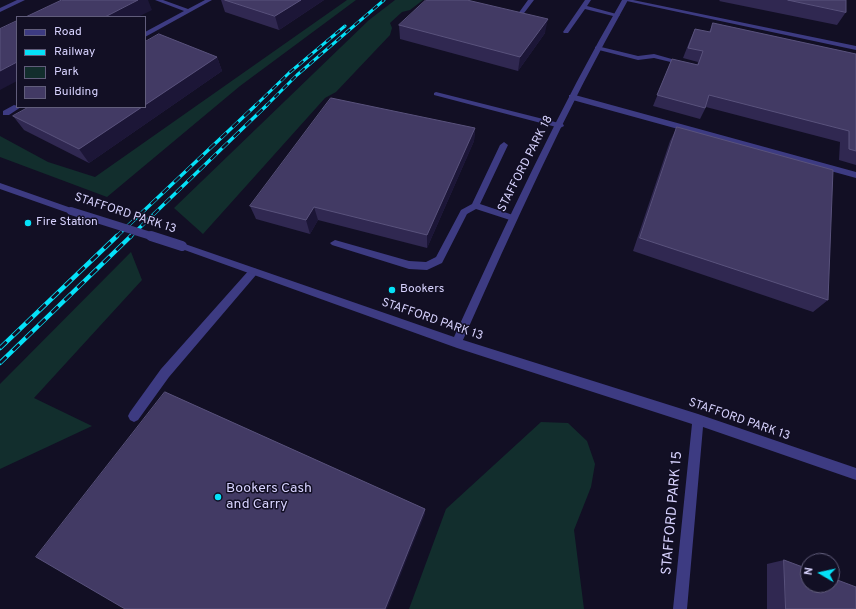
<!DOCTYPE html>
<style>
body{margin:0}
#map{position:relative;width:856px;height:609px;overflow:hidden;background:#120f24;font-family:Overpass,sans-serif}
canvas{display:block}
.legend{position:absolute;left:16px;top:16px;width:130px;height:92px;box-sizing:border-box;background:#120f24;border:1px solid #615d7b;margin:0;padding:5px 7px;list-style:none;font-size:12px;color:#d7d2fe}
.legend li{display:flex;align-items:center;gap:8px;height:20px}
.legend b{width:20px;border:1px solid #615d7b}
.north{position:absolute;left:800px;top:553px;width:40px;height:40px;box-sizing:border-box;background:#120f24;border:1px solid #615d7b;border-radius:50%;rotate:279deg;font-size:11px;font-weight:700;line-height:16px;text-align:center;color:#d7d2fe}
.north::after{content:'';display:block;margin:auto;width:14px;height:18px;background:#05e1f8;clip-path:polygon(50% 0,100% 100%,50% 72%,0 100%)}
</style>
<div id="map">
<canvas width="856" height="609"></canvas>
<ul class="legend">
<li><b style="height:5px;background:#3d3b82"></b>Road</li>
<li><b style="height:5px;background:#05e1f8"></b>Railway</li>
<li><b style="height:11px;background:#122e2d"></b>Park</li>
<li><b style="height:11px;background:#423a64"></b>Building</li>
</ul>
<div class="north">N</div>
</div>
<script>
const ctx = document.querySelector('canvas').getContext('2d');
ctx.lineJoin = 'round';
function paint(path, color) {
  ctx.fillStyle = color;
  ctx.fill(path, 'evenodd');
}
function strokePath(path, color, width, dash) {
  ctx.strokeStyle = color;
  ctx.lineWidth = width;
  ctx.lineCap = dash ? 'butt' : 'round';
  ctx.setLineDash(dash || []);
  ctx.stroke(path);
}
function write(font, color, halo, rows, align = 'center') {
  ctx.font = font + ' Overpass,sans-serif';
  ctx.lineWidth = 3;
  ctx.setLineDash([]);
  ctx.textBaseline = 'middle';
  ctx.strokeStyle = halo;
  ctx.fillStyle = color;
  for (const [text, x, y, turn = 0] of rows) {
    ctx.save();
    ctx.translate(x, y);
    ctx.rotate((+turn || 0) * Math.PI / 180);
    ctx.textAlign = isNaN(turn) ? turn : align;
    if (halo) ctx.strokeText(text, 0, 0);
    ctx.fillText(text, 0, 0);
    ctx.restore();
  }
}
paint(new Path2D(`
 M347,0H356L240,86L107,197L0,157V136L48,162L95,177Z
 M395,0H423L410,10L402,12L390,23L392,28L390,35L336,92L325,98L203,234L174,208L369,20Z
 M131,252L142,280L34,398L92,426L0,469V384Z
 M541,422L568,423L587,441L595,464L591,487L574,530L584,609H409L446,509Z`), '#122e2d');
paint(new Path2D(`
 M528,0H534L518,21L510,20V18H515Z
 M585,0H591L587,6L620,15L617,17L585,9L568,33H564L563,32Z
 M622,0H633L856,46V50Z
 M597,46L638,56L654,54L686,63L683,65L654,58L638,60L595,49V47Z
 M436,92L563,124L564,126L560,128L434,95V93Z
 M569,95H575L856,172V178L569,99Z
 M504,142L508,145L480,204L516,216L517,218L516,220L513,221L476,209L467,214L442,263L427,270L409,269L332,245L330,243L335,240L409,261L426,262L436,257L461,210L472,204L500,145Z
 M253,268L256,269L258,272L256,275L169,377L138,420L134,422L130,420L128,416L130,412L161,369L250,269Z`), '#3d3b82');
paint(new Path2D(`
 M17,0H25L0,12V8Z
 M155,0H163L188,9L205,0H212L145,37V32L184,11Z
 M622,0H628C566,110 514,225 463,340L698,414L856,468V480L703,427L687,609H673L692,424L457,348L179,248L177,246L182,243L185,244L454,337C506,223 559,109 622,0Z
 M14,105L21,107L9,115H3V111Z
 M0,183L74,209L75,211L71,214L0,189Z`), '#3d3b82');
const railFar2 = new Path2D(`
 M255,106L289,73L345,26
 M266,106L297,75L384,0`);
const railFar1 = new Path2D(`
 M116,237L256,105
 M130,237L267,105`);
const rail = new Path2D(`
 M0,348L117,236
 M0,363L131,236`);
strokePath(railFar2, '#05e1f8', 3);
strokePath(railFar1, '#05e1f8', 3.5);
strokePath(rail, '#05e1f8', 4.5);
strokePath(railFar2, '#120f24', 2, [6]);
strokePath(railFar1, '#120f24', 2.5, [8]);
strokePath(rail, '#120f24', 3, [9]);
strokePath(new Path2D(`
 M71,211L154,237`), '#3d3b82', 8);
strokePath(new Path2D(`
 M151,236L182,246`), '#3d3b82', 10);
paint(new Path2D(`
 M221,0H324L279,30L225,12Z
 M720,0H846V12L837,25L719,1Z
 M713,23L856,54V165L839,160L840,142L706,107L700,119L653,106L672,59L697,65L698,62L683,58L690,40L695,29L709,32Z
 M399,25L545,33L518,71L400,39Z
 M217,57L222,71L89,163L24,130L13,116Z
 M677,127L828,300L813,312L633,251L670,141Z
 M475,128L474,141L427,248L318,220L310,234L256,219L250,206Z
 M784,560L856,609H767V564Z`), '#302851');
paint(new Path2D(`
 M138,0H148L152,10L138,17H105Z
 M301,0H324L279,30L275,16Z
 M548,19L545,33L518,71L520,57Z
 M217,57L222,71L89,163L79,149L142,107H145V105Z
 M17,62V81L0,90V71Z
 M475,128L474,141L427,248V235Z
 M314,207L318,220L310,234L306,220Z
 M425,509V514L387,609H385Z`), '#1c1637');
const building = new Path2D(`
 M62,0H138L105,17H26Z
 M225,0H301L275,16Z
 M426,0H467L548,19L520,57L399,25Z
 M788,0H846V12Z
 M17,21V62L0,71V29Z
 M713,23L856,54V151L849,149V131L709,95L705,108L657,95L672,59L698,65L703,51L688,48L695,29L710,32Z
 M159,34L217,57L145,105V42Z
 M331,98L475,128L427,235L314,207L306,220L250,206Z
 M29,107H142L79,149L13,116Z
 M677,127L833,170L828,300L640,238Z
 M165,392L425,509L385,609H125L36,557Z
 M784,560L808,569V585H832V578L856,587V609H786Z`);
paint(building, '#423a64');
strokePath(building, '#59527c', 1);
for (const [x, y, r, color] of [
 [28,223,4,"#05e1f8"],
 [392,290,4,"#05e1f8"],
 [218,497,4,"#05e1f8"]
]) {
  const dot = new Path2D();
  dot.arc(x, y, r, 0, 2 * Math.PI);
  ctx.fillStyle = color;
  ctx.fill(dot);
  strokePath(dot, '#120f24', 1.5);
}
write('12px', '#d7d2fe', '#120f24', [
 ["STAFFORD PARK 18",526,164,-63],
 ["STAFFORD PARK 13",125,214,18],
 ["STAFFORD PARK 13",432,320,19],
 ["STAFFORD PARK 13",739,420,19]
]);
write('12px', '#d7d2fe', '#120f24', [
 ["Fire Station",36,223],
 ["Bookers",400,290]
], 'left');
write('14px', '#d7d2fe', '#120f24', [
 ["Bookers Cash",226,489],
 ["and Carry",226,505]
], 'left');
write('14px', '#d7d2fe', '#120f24', [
 ["STAFFORD PARK 15",673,513,-85]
]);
</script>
